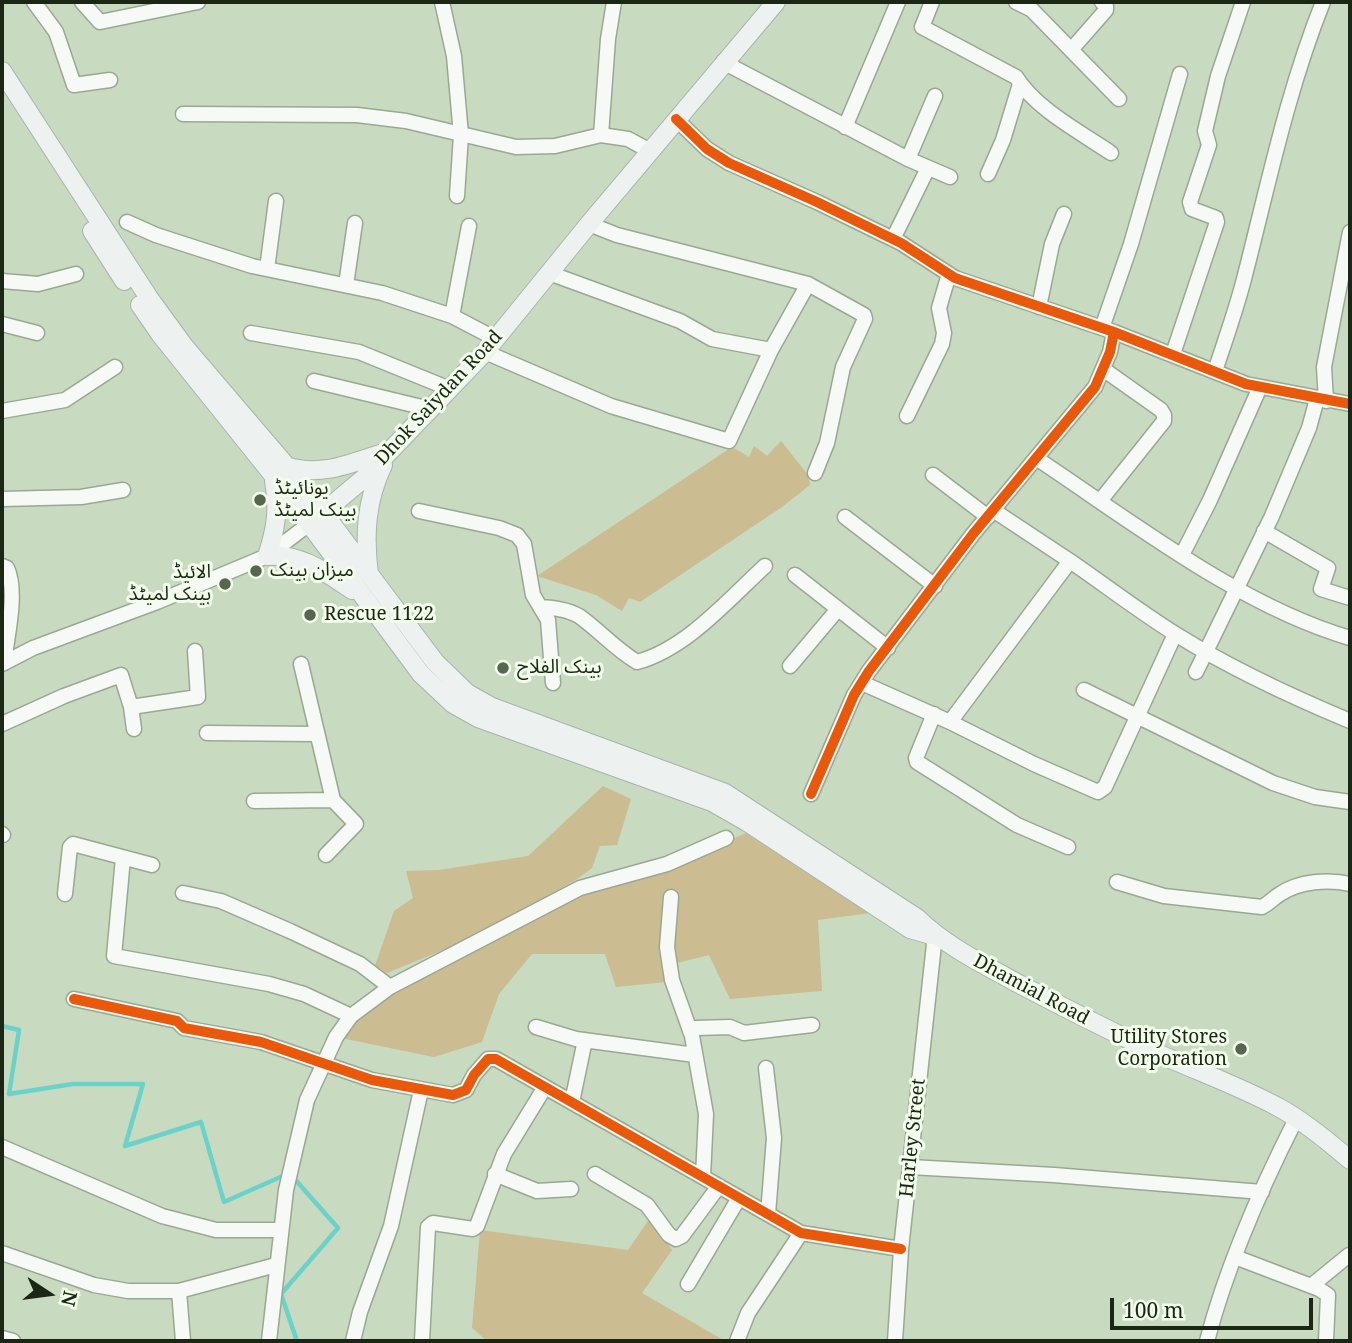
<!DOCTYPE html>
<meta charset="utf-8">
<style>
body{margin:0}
#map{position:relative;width:1352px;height:1343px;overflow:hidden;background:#c8dac0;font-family:"Noto Serif",serif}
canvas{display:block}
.frame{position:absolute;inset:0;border:4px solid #1b2614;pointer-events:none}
.north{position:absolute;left:14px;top:1259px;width:70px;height:70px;-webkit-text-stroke:5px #f2feeb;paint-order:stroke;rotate:103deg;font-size:19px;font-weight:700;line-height:28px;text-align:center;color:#1b2614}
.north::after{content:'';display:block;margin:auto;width:24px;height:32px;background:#1b2614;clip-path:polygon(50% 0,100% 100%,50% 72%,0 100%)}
.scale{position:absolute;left:1110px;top:1298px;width:203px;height:32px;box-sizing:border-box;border:4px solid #1b2614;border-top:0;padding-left:9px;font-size:21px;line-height:24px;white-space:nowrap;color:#1b2614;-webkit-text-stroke:5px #f2feeb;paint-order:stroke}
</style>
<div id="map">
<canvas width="1352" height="1343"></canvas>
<div class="frame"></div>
<div class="north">N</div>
<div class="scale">100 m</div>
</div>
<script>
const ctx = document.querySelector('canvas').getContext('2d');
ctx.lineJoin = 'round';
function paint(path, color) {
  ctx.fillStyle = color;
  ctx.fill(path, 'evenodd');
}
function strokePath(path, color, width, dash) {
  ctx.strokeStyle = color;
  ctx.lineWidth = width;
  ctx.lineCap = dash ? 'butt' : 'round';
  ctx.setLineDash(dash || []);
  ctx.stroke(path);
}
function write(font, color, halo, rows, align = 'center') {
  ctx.font = font + ' "Noto Serif","Noto Sans Arabic",serif';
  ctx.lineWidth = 6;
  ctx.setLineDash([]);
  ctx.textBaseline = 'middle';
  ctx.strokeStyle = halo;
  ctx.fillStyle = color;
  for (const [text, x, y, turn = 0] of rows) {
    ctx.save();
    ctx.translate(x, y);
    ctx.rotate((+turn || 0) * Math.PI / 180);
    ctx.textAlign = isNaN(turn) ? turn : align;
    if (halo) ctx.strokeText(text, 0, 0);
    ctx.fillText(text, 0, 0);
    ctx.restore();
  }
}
paint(new Path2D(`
 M781,441L808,475L810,485L782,507L640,602L629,598L622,611L596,595L537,576L732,447L749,457L754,446L767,456Z
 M603,786L631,799L617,845L600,846L592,868L577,879L489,931L387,973L375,966L394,911L413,898L406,871L439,870L528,856Z
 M746,833L870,913L818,920L822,991L730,999L709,955L673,964L666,982L616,987L605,954H532L499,994L482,1042L434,1057L336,1037L382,996L576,896L688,859Z
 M650,1218L672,1250L642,1293L725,1341H487L472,1328L480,1230L628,1250Z`), '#cbbc91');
strokePath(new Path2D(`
 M2,1026L19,1030L9,1094L73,1084H143L125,1146L201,1122L224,1202L285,1175
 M292,1176L338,1228L281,1294L297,1341`), '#6bd2ca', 4.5);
const minor = new Path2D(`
 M34,2L56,32L74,85L110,80
 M82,2L100,22L198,2
 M442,2L454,56L461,135L457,196
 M932,2L922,27L1016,77C1036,109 1080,132 1111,153
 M1016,2L1032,10L1119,99
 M1071,50L1106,10V6L1102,2
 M723,62L908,159L950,177
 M183,114L357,115L406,121L516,147L555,146L601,135L628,139L650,151
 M676,119L707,149L729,163L817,202L901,243L955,278L1114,332L1246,384L1350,404
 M845,127L898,2
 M601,135L608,39L614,2
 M908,159L935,96
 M988,174L1003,140L1020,84
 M127,222L156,235L252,266L382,293L452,316L496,339
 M589,224L617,235L808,284L864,315L865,319L843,367L827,443L815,473
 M893,239L928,168
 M267,269L276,201
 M549,273L680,321L712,339L771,350
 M2,281L38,284L76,274
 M346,285L355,223
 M1039,307L1052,244L1064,214
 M452,316L469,226
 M2,324L37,333
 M1102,328L1131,244L1180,74
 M251,333L359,352L450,389
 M485,352L611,406L729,441L771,350L808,284
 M1173,354L1217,222L1216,218L1192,209L1190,202L1209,145L1205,131L1218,76L1243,2
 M1215,371C1225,341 1236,310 1244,279C1268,186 1287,92 1323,2
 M314,381L430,409
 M1326,401L1324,367L1350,232
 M2,411L65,400L115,367
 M907,416L942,344L944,333L939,308L949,274
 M1036,458C1131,521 1240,606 1350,638
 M933,475L988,517
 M2,499L81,497L123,490
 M1100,501L1164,421V415L1161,410L1103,369
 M419,511L499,528L517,535L524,544L533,595L548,620L553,683
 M845,517L935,586
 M1264,531L1328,568L1321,589L1350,598
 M1182,555L1210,500L1260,387
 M1070,561C1105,585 1140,612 1177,635C1232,669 1290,696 1350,721
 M2,566L7,568C18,592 7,636 4,663
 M795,575L888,648
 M540,607C553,608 567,609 579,616C599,630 615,649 637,662C686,649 728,600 765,566
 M2,664L33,648L157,602L267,556L309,524
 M301,664L333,800L356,824L326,855
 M790,666L838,609
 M1196,672L1272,516L1309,428L1317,399
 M862,683L950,722L1070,561L993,510
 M1084,690L1273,783L1315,797L1350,802
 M131,707L198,697L195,651
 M934,714L916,758L917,762L1017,825L1068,847
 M950,722L1034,764L1098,792L1105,787L1175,634
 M2,724L64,696L121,675L131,707L134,729
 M207,733L316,734
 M811,794L854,695L869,671L973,534L1095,387L1110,352L1114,332
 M254,801L333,800
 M2,834L3,835
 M123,858L114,956L269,984L304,994L351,1016
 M1117,882L1164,896L1262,907C1270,903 1273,898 1280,894C1299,881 1329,879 1350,884
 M183,893L221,901L290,931L360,964L390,987
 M65,894L70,847L73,844L152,865
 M671,897L667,947L672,980L692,1036L706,1114L703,1177
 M74,999L177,1021L184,1028L261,1042L372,1080L453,1095L466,1090L474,1075L488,1059H496L801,1233L901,1249
 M536,1027L576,1039L695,1055
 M690,1031L696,1028L730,1027L744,1033L812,1025
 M766,1068L774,1138L768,1214
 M572,1102L585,1040
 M2,1147L162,1216L216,1230H280
 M910,1167L1054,1175L1262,1192
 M495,1174L537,1191L571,1189
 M595,1174L647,1205L669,1235L676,1239L682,1236L719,1186
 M2,1253L94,1285L128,1291H179L276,1265
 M1235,1257L1319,1289L1328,1295L1326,1341
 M688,1284L739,1198
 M1311,1286L1349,1255
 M179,1291L183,1341
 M2,1338L13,1341
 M269,1341L286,1190L307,1100L336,1037L351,1016L390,987L580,888L667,864L726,838
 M353,1341L360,1312L391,1226L421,1090
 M422,1341L428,1227L433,1223L473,1229L477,1226L504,1154L545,1087
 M737,1341L748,1313L801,1233
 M895,1341L901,1249L935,935
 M1207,1341C1227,1265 1260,1190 1296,1119`);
const major = new Path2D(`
 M2,71L149,298L184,346L301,483L435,662L467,693L492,707L725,793L917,918C947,947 983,964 1019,984C1065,1008 1110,1031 1157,1053C1197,1071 1239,1086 1278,1107C1304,1121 1328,1141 1350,1160
 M92,231L124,281
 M140,305L160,334L273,475L421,674L453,704L478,718L712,802L747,822L910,929L931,935
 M286,466C323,478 353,462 389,451
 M274,481C279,509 276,529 267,556C301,553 325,572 352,590
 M313,521L363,479L485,352L589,224L776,2
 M369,574C364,535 366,501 383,465`);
strokePath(minor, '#9aa893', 17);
strokePath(major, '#a8b4ab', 20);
strokePath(minor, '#f7f9f6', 14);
strokePath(major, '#edf1ef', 18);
strokePath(new Path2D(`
 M676,119L707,149L729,163L817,202L901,243L955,278L1114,332L1246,384L1350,404
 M811,794L854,695L869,671L973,534L1095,387L1110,352L1114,332
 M74,999L177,1021L184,1028L261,1042L372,1080L453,1095L466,1090L474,1075L488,1059H496L801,1233L901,1249`), '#e8590c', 10);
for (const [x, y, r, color] of [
 [260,500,7,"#586550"],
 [256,571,7,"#586550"],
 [225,584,7,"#586550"],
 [310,615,7,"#586550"],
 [503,668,7,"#586550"],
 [1241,1049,7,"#586550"]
]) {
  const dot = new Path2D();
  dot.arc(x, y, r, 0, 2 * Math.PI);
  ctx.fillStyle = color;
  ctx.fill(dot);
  strokePath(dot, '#f2feeb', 2.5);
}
write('19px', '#1b2614', '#f2feeb', [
 ["Dhok Saiydan Road",439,398,-47],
 ["Dhamial Road",1031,990,28],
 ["Harley Street",913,1138,-84]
]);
write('19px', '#1b2614', '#f2feeb', [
 ["یونائیٹڈ",274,489],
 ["بینک لمیٹڈ",274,511],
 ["میزان بینک",270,571],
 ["الائیڈ",211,573,"right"],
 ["بینک لمیٹڈ",211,595,"right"],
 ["Rescue 1122",324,615],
 ["بینک الفلاح",517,668],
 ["Utility Stores",1227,1038,"right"],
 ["Corporation",1227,1060,"right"]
], 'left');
</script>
